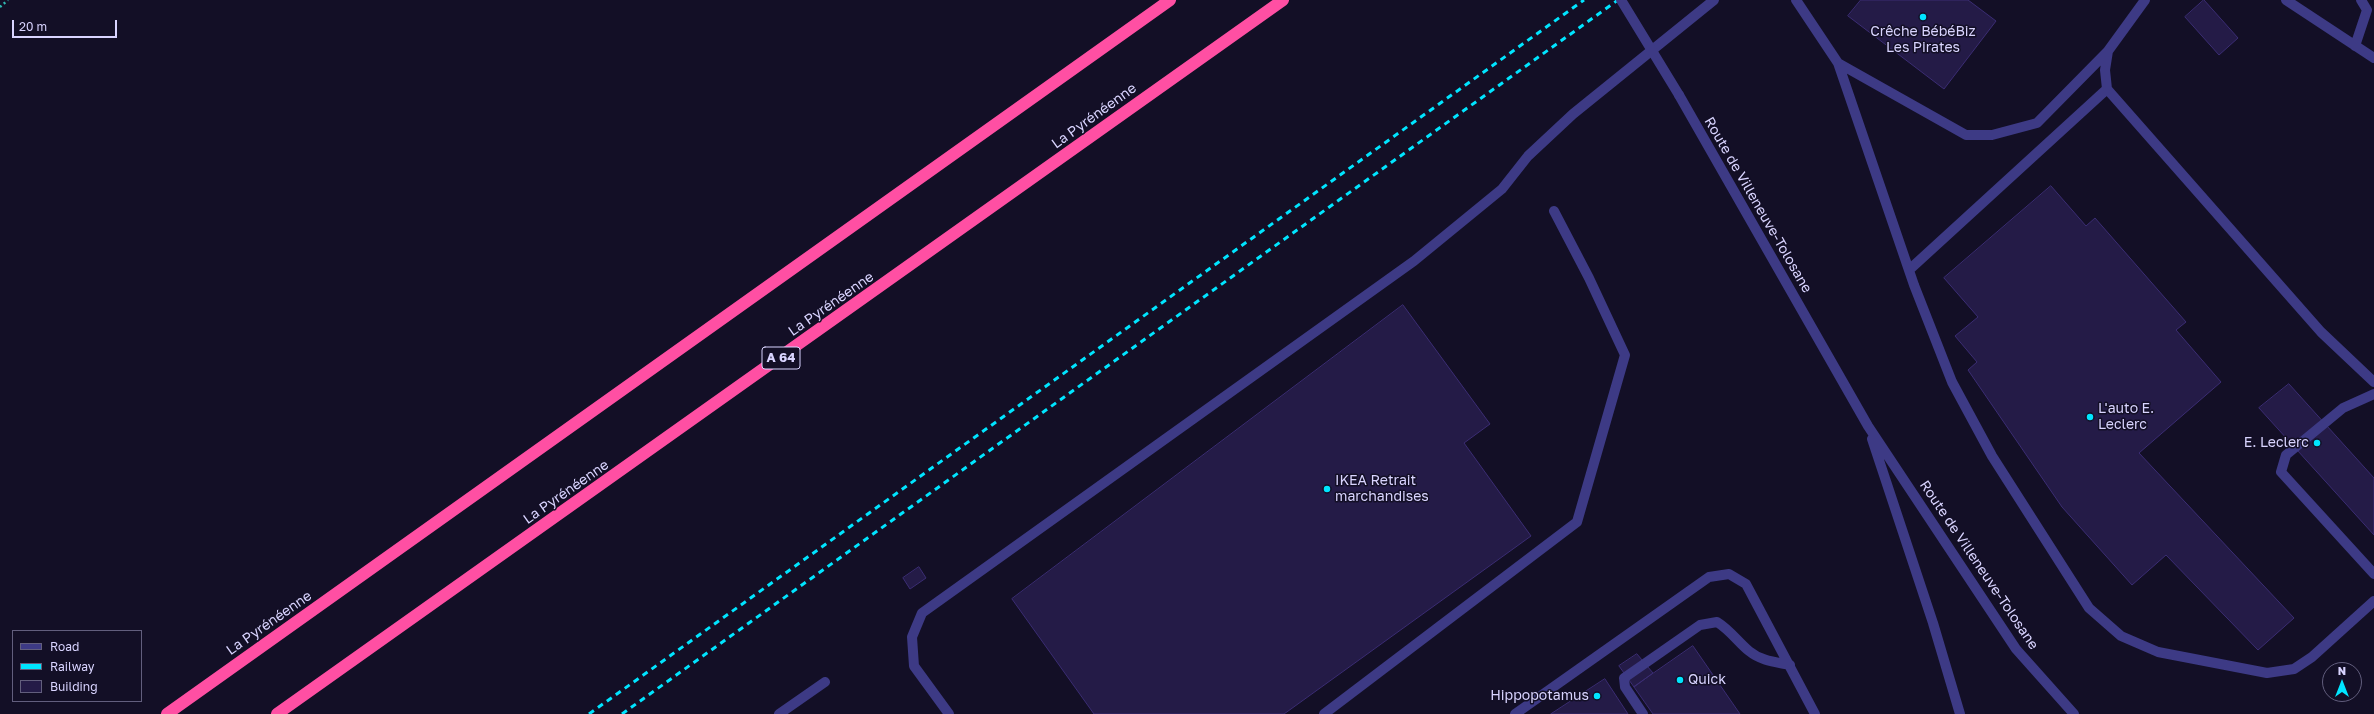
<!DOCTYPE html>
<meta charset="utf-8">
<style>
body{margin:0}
#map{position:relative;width:2374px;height:714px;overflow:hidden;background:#130f26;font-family:"Golos Text",sans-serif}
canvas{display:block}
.legend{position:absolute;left:12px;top:630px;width:130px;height:72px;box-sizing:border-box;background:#130f26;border:1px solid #625e7d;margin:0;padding:5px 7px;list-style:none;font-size:12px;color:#d9d4ff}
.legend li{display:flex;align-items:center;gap:8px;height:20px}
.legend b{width:20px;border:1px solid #625e7d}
.north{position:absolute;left:2322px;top:662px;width:40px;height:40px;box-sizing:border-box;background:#130f26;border:1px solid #625e7d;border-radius:50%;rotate:0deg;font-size:11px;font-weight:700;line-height:16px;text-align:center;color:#d9d4ff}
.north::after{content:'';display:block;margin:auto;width:14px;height:18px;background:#00e5ff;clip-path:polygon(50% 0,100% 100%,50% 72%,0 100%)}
.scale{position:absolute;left:12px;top:20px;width:105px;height:18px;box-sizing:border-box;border:2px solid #d9d4ff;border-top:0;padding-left:5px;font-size:12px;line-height:14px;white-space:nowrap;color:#d9d4ff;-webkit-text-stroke:3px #130f26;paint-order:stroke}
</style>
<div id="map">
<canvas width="2374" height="714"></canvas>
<ul class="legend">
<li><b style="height:5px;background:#3d3a85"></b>Road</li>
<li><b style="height:5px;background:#00e5ff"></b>Railway</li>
<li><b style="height:11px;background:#241b47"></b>Building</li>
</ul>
<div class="north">N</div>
<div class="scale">20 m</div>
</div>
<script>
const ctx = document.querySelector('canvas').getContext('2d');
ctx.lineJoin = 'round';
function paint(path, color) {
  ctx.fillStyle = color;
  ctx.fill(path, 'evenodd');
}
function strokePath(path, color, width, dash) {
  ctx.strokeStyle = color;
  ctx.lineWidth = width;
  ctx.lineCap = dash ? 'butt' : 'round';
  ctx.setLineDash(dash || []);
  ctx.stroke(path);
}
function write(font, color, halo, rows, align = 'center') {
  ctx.font = font + ' "Golos Text",sans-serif';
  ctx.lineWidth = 3;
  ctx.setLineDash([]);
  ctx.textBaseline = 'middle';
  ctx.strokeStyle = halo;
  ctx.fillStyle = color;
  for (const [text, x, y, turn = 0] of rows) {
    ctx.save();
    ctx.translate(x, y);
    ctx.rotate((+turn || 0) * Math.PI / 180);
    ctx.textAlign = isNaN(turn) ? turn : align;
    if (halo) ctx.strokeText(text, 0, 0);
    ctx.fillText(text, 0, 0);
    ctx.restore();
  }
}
const building = new Path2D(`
 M1861,0H1968L1996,21L1944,89L1848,16Z
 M2204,0L2238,38L2219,55L2185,17Z
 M2051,186L2086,226L2095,218L2186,322L2176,330L2221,382L2139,453L2294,618L2258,650L2166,555L2132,585L2062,507L1968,370L1977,362L1955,336L1978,317L1944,278Z
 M1403,305L1490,424L1464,443L1531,536L1284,714H1094L1012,599Z
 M2289,384L2374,478V535L2259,408Z
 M919,567L926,578L910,589L903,578Z
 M1693,646L1740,714H1653L1634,687Z
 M1637,654L1653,673L1634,687L1619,666Z
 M1605,679L1628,714H1551Z`);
paint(building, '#241b47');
strokePath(building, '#3b2d73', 1);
strokePath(new Path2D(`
 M0,7L8,0`), '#2fb8b0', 2.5, [2, 3]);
strokePath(new Path2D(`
 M1796,0L1838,63L1914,285L1952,382L1992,456L2089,608L2121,636L2158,652L2267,673L2294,669L2312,657L2374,601
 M2145,0L2108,51L2105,70L2107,89L2321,332L2374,382
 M2286,0L2374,58
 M2355,46L2367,10L2361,0
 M1838,63L1966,135H1992L2037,123L2108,51
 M1679,95L1868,426L2016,649L2074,714
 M1909,270L2107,89
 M2374,394L2343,408L2286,455L2281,472L2374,574
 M1872,439L1933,623L1960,714
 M779,714L825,682
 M949,714L914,666L912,637L922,613L1414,261L1502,189L1528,156L1573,114L1714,0
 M1324,714L1577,522L1625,355L1589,278L1554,211
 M1515,714L1709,577L1729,574L1746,584L1815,714
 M1643,714L1625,687L1624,678L1700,625L1717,622C1730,630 1738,642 1749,651C1761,661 1776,662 1790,665`), '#3d3a85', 10);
strokePath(new Path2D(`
 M167,714L1170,0
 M277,714L1283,0`), '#ff4fa3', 12);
strokePath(new Path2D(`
 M589,714L1584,0
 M622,714L1618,0`), '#00e5ff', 3, [6, 5]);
strokePath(new Path2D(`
 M1621,0L1679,95`), '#3d3a85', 10);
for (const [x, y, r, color] of [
 [1923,17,4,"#00e5ff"],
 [2090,417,4,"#00e5ff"],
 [2317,443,4,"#00e5ff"],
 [1327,489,4,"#00e5ff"],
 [1680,680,4,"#00e5ff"],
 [1597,696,4,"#00e5ff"]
]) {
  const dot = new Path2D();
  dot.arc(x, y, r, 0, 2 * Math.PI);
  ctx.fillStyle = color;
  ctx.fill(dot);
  strokePath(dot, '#130f26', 1.5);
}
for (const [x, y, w] of [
 [781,358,38]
]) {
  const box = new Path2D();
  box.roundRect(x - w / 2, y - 11, w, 22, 3);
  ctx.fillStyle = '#130f26';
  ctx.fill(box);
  strokePath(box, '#d9d4ff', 1);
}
write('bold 13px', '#d9d4ff', null, [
 ["A 64",781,358]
]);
write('14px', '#d9d4ff', '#130f26', [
 ["Crêche BébéBiz",1923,32,"center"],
 ["Les Pirates",1923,48,"center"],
 ["L'auto E.",2098,409],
 ["Leclerc",2098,425],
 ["E. Leclerc",2309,443,"right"],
 ["IKEA Retrait",1335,481],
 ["marchandises",1335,497],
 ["Quick",1688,680],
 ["Hippopotamus",1589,696,"right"]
], 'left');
write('14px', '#d9d4ff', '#130f26', [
 ["La Pyrénéenne",1094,116,-36],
 ["Route de Villeneuve-Tolosane",1758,205,60],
 ["La Pyrénéenne",831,304,-35],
 ["La Pyrénéenne",566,492,-35],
 ["Route de Villeneuve-Tolosane",1979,565,56],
 ["La Pyrénéenne",269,623,-35]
]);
</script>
